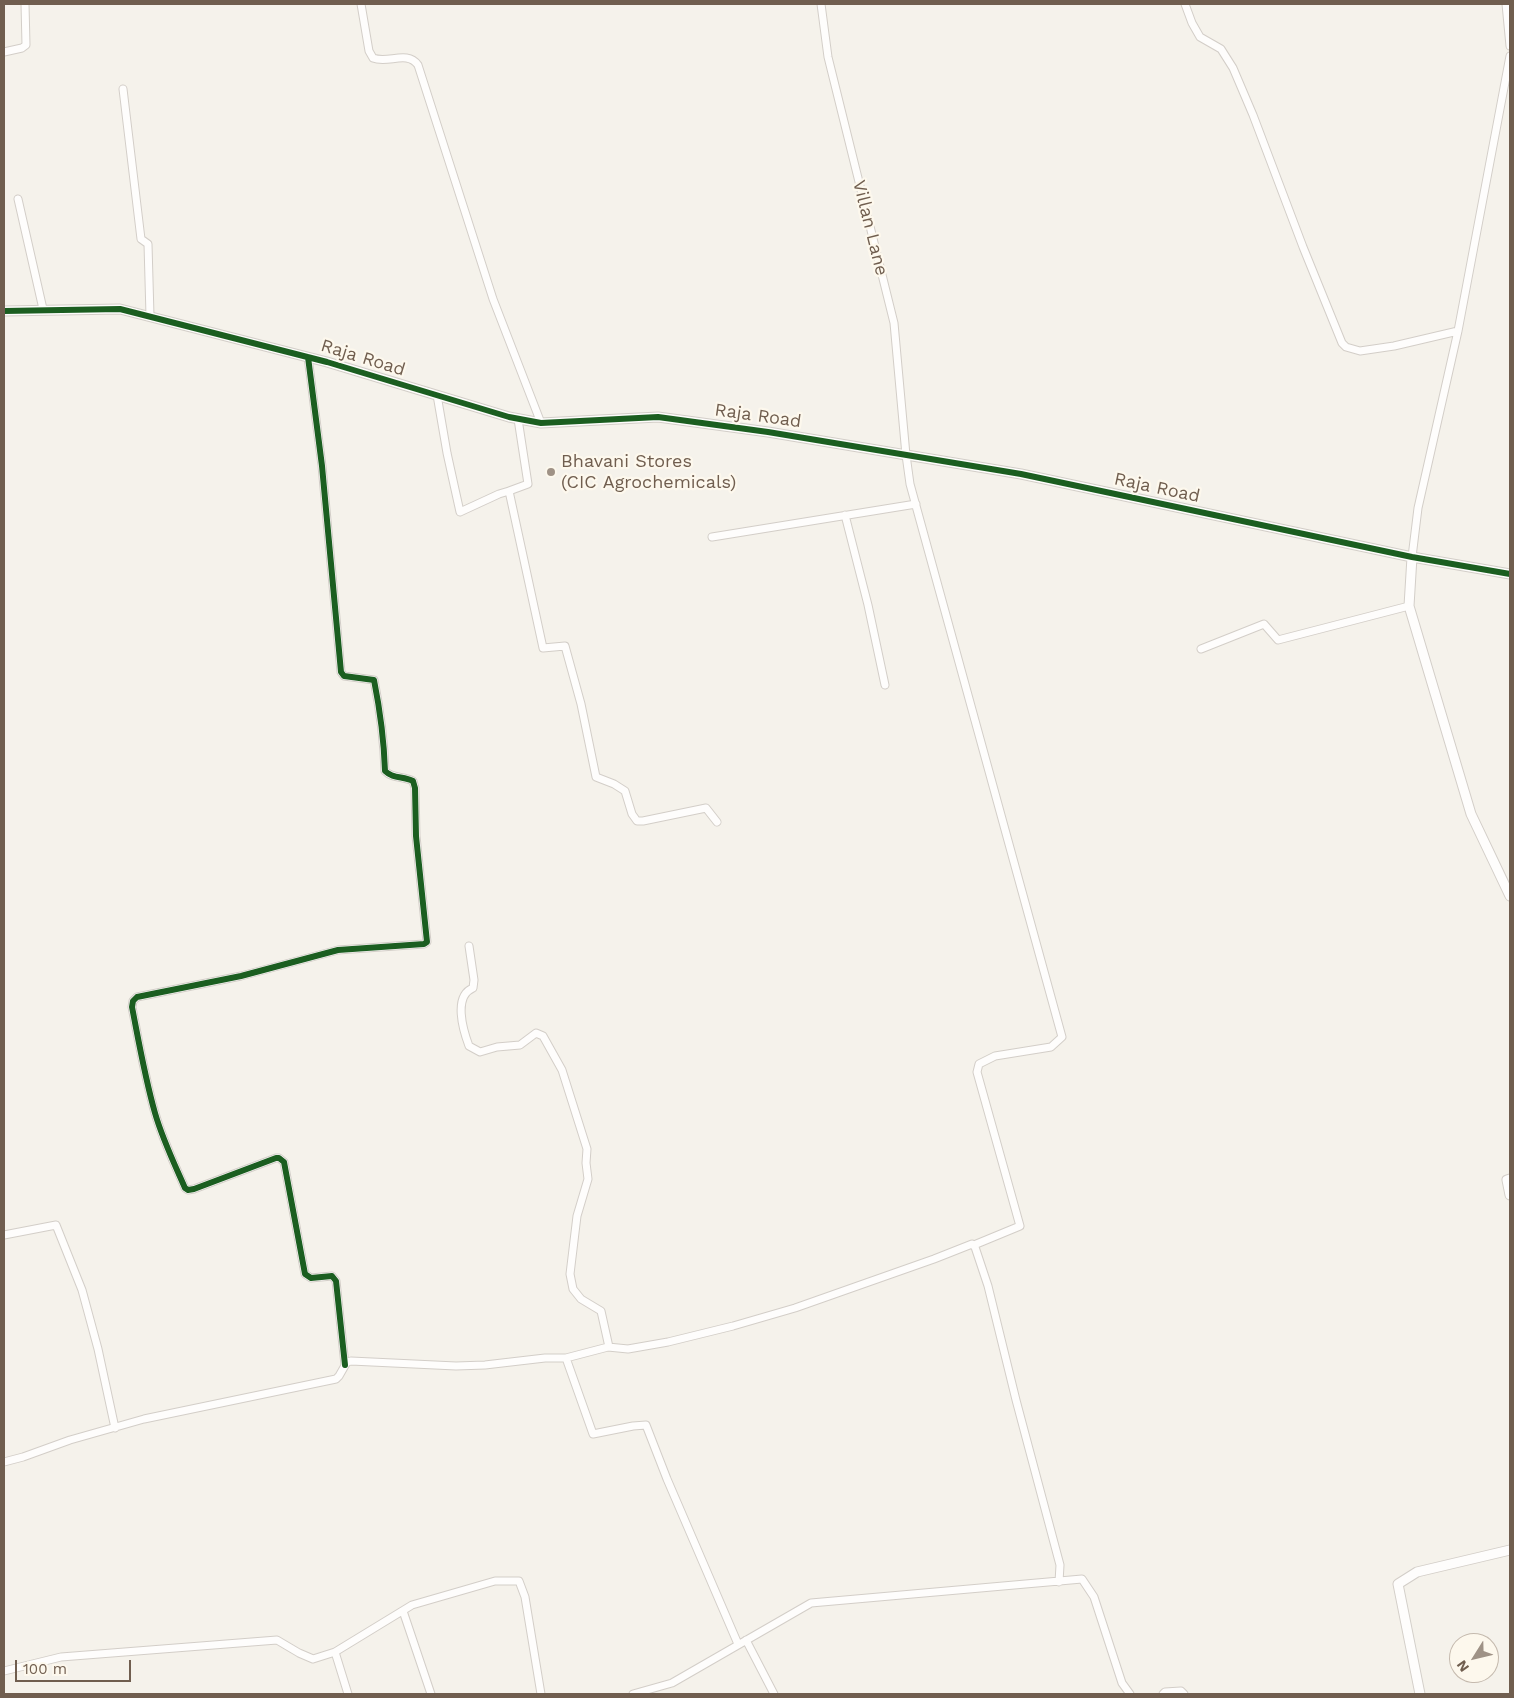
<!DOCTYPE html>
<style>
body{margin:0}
#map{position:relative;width:1514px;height:1698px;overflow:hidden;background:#f5f2eb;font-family:"Work Sans",sans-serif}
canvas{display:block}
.frame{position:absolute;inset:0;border:5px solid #705e4f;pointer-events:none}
.north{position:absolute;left:1449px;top:1633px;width:50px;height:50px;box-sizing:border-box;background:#fdf8ed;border:1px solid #c5baae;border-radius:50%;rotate:234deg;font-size:14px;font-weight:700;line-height:20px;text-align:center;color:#705e4f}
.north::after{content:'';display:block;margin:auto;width:18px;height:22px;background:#9f9286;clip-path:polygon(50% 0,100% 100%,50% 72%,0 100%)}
.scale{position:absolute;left:15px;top:1660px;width:116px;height:22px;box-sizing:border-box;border:2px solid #705e4f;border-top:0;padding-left:6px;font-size:15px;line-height:18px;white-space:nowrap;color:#705e4f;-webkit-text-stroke:4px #fdf8ed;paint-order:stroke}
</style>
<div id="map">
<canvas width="1514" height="1698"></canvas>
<div class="frame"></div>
<div class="north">N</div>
<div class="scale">100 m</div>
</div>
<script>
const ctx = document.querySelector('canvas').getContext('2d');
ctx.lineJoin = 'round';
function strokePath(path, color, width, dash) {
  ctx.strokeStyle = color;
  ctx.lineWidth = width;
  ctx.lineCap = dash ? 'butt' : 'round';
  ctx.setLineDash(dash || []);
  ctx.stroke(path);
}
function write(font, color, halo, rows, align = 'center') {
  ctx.font = font + ' "Work Sans",sans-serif';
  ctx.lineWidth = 4.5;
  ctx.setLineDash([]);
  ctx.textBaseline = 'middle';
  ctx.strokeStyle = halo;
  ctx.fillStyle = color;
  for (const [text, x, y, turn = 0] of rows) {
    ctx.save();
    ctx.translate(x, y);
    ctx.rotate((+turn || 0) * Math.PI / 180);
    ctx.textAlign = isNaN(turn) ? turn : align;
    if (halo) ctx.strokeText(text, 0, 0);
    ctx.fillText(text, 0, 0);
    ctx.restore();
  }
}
const minor = new Path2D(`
 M361,4L369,51L373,58C388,64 407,50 418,65L493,299L541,423
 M821,4L828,57L894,323L906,455L910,484L1062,1037L1051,1047L995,1056L979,1064L977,1072L1020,1226L974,1245
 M1185,4L1192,23L1200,37L1221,49L1233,68L1253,115L1303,247L1342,343L1346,347L1360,351L1394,346L1458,331
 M1506,4L1510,46
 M4,52L22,48L26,45L25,4
 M123,89L141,239L148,244L150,316
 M18,199L43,309
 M308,357L322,466L341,672L344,676L374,680C380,710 384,740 385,771C393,779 403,776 413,781L415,788L416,836L427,942L424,944L338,950L241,976L137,997L133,1001L132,1007C139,1043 145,1078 155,1113C162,1138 174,1163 185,1188L188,1190L194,1189L276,1158H279L284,1162L305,1274L311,1278L332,1276L336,1281L345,1365
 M437,395L447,453L460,512L499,494L509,491L543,648L565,646L581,704L596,777L614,784L625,791L632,814L637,821H643L706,808L717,822
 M509,491L528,484L518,419
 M845,515L868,605L885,685
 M712,537L916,504
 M1412,557L1418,508L1458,331L1510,56
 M1201,649L1264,624L1278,640L1409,606
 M469,946L474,980L473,988C453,996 463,1030 469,1046L480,1052L497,1047L520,1045L536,1033L543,1036L562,1070L587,1149L586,1163L588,1179L577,1216L570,1274L573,1289L581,1299L601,1311L609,1347
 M4,1235L56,1225L82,1290L98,1349L115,1428
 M566,1358L593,1434L633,1426L646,1425L667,1479L738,1644
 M4,1462L23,1457L70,1440L144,1419L336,1379L339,1376L347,1362L351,1361L456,1366L485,1365L545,1358H566L608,1347L628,1349L668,1342L733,1326L795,1308L934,1259L972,1244L975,1247L988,1286L1016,1400L1060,1565L1059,1582
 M403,1611L431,1694
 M746,1640L774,1694
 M335,1652L348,1694
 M4,1671L61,1657L277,1640L299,1653L313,1659L335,1652L412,1605L495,1581H519L525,1597L541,1694
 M633,1694L672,1683L811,1603L1082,1579L1094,1597L1122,1683L1130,1694
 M1163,1694L1165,1692L1181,1691L1184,1694`);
const tertiary = new Path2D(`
 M4,311L120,309L327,362L509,417L541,423L658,417L768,432L1021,474L1412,557L1510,574
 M1412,557L1409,606L1471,814L1510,896
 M1510,1179L1507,1180L1510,1195
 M1420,1694L1398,1584L1417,1572L1510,1550`);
strokePath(minor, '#d3cec8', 9);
strokePath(tertiary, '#d3cec8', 11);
strokePath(minor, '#fefdfc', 7);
strokePath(tertiary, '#fefdfc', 9);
strokePath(new Path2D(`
 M4,311L120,309L327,362L509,417L541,423L658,417L768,432L1021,474L1412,557L1510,574
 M308,357L322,466L341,672L344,676L374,680C380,710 384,740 385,771C393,779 403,776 413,781L415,788L416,836L427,942L424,944L338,950L241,976L137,997L133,1001L132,1007C139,1043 145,1078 155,1113C162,1138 174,1163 185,1188L188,1190L194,1189L276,1158H279L284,1162L305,1274L311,1278L332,1276L336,1281L345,1365`), '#1b5e20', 6);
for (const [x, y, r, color] of [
 [551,472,5,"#9f9286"]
]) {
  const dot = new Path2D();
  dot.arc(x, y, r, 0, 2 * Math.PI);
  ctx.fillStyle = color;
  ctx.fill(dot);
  strokePath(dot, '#fdf8ed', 2);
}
write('18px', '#705e4f', '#fdf8ed', [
 ["Villan Lane",870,228,76],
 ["Raja Road",363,358,17],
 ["Raja Road",758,416,8],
 ["Raja Road",1157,488,12]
]);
write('18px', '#705e4f', '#fdf8ed', [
 ["Bhavani Stores",561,462],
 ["(CIC Agrochemicals)",561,483]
], 'left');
</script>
